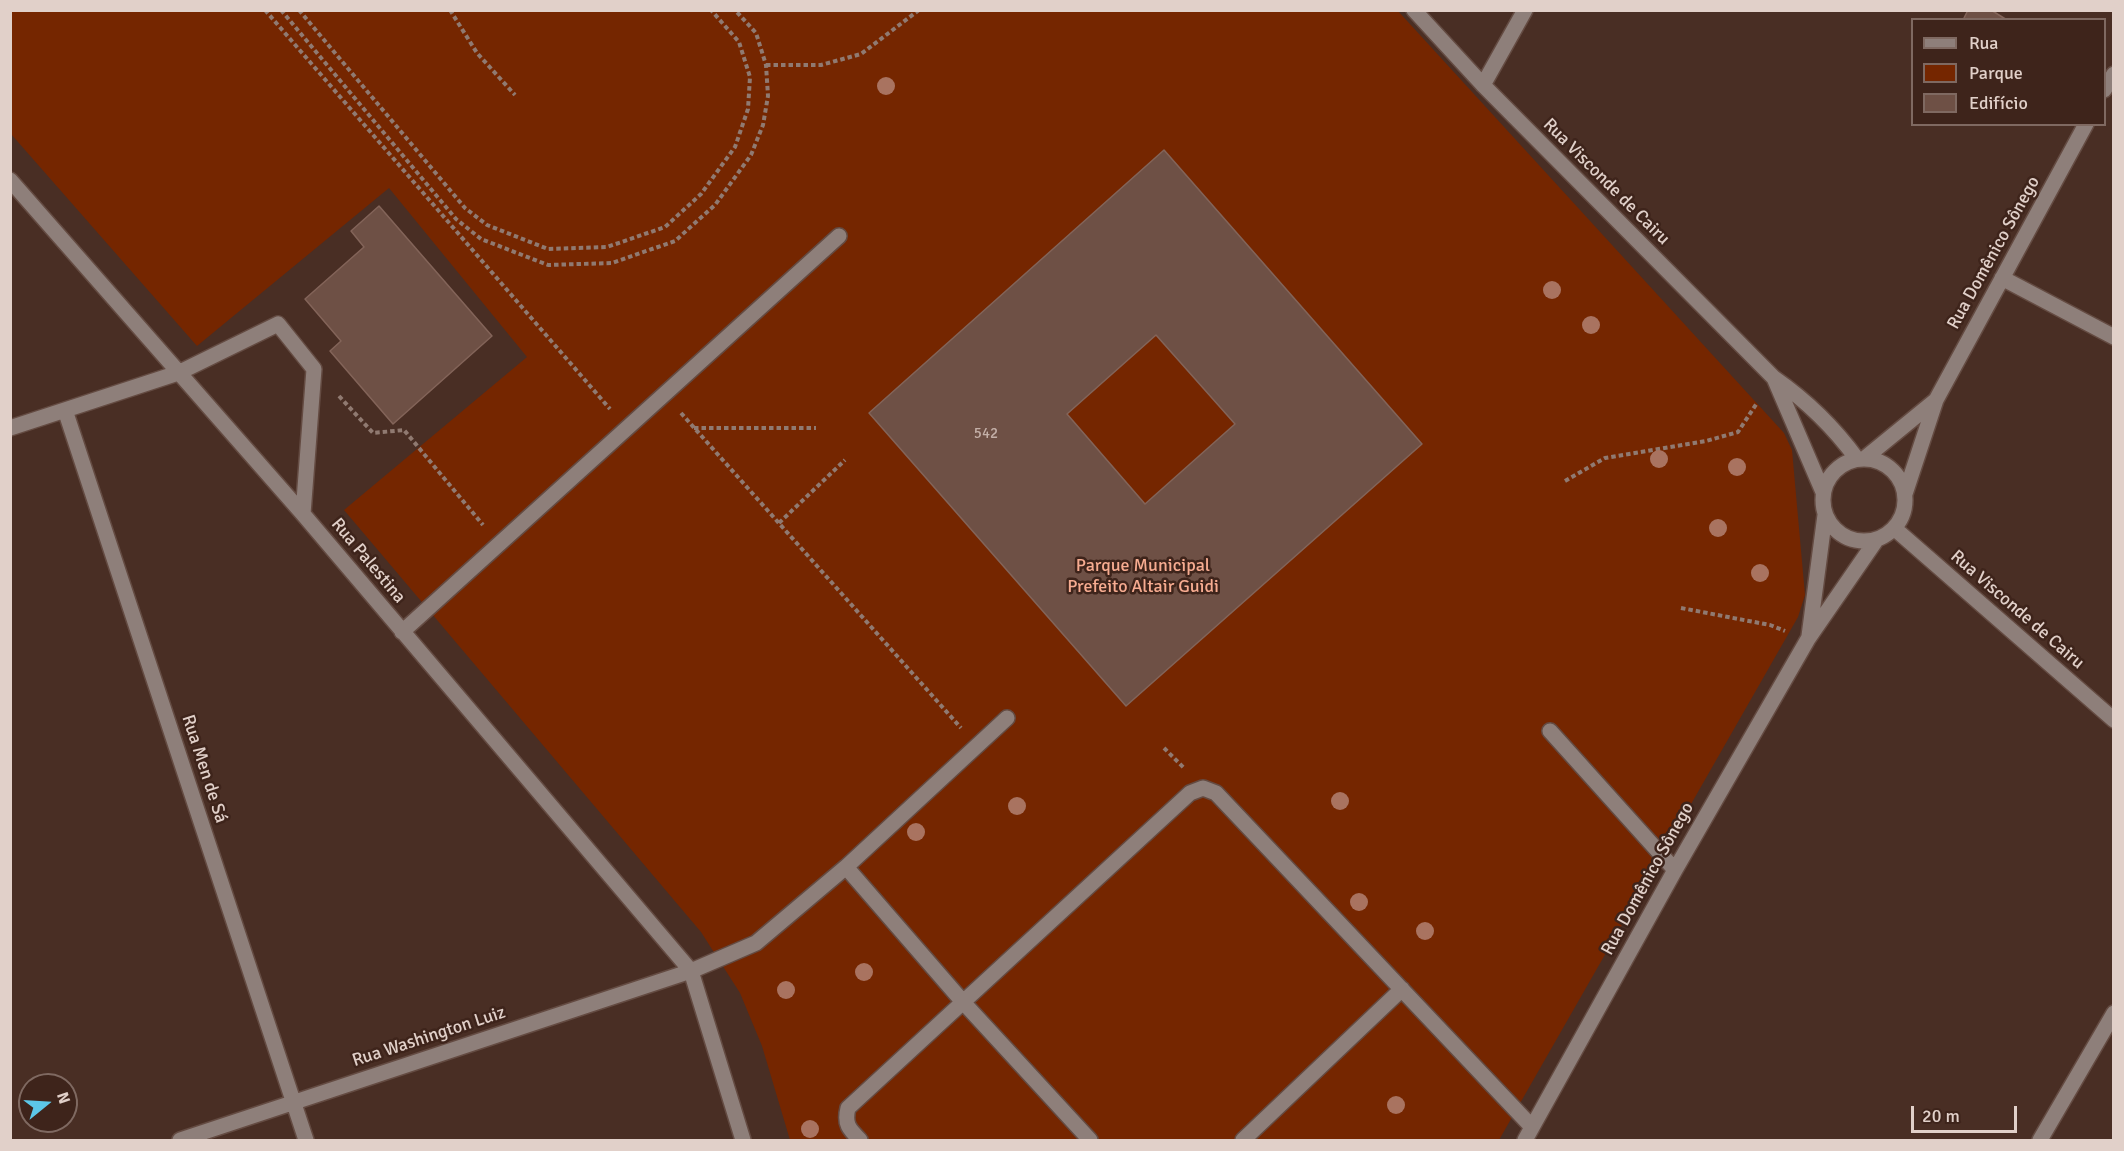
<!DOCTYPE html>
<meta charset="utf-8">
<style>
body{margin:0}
#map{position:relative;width:2124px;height:1151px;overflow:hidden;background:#492e24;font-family:Signika,sans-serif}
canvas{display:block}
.frame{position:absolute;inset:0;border:12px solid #e1d0c9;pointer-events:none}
.legend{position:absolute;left:1911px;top:18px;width:195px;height:108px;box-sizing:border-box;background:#3e241b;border:2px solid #7f6961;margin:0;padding:8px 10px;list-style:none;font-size:18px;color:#e1d0c9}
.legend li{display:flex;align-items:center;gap:12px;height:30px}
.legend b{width:30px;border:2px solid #7f6961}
.north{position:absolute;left:18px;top:1073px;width:60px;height:60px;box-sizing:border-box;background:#3e241b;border:2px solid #7f6961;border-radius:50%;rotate:72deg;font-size:16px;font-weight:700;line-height:24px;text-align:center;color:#e1d0c9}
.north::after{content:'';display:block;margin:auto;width:21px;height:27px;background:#5cc7e8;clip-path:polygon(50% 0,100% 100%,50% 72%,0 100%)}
.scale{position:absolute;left:1911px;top:1106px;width:106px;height:27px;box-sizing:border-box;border:3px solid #e1d0c9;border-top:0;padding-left:8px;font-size:18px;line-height:21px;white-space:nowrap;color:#e1d0c9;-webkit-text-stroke:4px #3e241b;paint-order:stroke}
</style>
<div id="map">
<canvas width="2124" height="1151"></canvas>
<div class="frame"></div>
<ul class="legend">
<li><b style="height:8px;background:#8e7f7a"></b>Rua</li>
<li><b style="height:16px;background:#752600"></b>Parque</li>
<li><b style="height:16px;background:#6e5045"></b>Edifício</li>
</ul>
<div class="north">N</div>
<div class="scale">20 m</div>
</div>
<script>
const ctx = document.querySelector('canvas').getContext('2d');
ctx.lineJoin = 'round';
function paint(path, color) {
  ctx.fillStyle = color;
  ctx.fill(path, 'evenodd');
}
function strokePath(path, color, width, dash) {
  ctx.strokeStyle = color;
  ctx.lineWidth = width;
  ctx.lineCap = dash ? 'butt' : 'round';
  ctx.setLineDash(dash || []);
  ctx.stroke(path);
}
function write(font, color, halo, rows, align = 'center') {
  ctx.font = font + ' Signika,sans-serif';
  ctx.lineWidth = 5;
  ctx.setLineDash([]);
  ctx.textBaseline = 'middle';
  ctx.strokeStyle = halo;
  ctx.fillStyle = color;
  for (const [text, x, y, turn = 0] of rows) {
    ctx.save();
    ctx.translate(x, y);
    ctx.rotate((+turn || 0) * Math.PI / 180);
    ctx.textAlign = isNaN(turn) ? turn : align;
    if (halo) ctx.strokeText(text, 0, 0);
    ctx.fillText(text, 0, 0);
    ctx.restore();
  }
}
paint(new Path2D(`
 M10,11H1398L1784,433L1792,450L1805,595L1798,617L1499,1140H790L762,1046L740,993L701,932L344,510L527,357L389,188L197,346L11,134Z`), '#752600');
const building = new Path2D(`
 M1968,10H1991L2007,20H1963Z
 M1164,150L1422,444L1126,706L869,413ZM1156,335L1235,424L1145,504L1067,414Z
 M379,206L492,336L393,424L330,351L341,341L305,299L364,247L351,231Z`);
paint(building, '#6e5045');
strokePath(building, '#836459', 1.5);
const minor = new Path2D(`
 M1414,10L1483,85L1774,378C1807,401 1833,426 1857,459
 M1483,85L1525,10
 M2104,90L2114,74
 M10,180L303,514L691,971L743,1140
 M2002,278L2114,337
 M1774,378L1823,492
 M65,410L306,1140
 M10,428L178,373L278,324L314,369L303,514
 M1865,458L1936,400
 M1823 500a41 41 0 1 1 82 0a41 41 0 1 1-82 0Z
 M1905,494L1936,400L2086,124
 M1894,528L2114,720
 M402,632L839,236
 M1809,636L1825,515
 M1550,731L1675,870
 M846,867L963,1002L1090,1140
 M180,1140L691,971L756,943L846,867L1007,718
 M860,1140C849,1129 844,1124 848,1108L1190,793L1203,788L1216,793L1532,1127
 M1243,1140L1402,989
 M1525,1140L1675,870L1808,639L1877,539
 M2040,1140L2114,1013`);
strokePath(minor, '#644b42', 18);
strokePath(new Path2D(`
 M265,10L610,409
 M281,10L456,219L481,239L548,265L612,263L675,241L715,205L751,155L763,125L768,96L766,65L756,33L735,10
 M299,10L465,208L487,225L548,249L607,247L665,227L701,194L735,147L748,109L750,77L739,42L711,10
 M450,10L477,53L515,95
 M766,65H821L861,54L919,10
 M339,396L373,433L404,430L483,525
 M681,413L961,728
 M694,428H816
 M1565,481L1605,458L1706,441L1738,432L1757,403
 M779,523L845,460
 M1681,608L1770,625L1785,631
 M1164,748L1184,768`), '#907a71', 4, [4.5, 3]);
strokePath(minor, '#8e7f7a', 15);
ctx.fillStyle = '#a97360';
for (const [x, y] of [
 [886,86],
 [1552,290],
 [1591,325],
 [1659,459],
 [1737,467],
 [1718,528],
 [1760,573],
 [1340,801],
 [1017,806],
 [916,832],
 [1359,902],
 [1425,931],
 [864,972],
 [786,990],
 [1396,1105],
 [810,1129]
]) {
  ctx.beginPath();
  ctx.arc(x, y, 9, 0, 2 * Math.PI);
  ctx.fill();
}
write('15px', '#c4b0a8', null, [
 ["542",986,434]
]);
write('18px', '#e1d0c9', '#3e241b', [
 ["Rua Visconde de Cairu",1606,182,45],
 ["Rua Domênico Sônego",1994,253,-61],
 ["Rua Palestina",368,561,50],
 ["Rua Visconde de Cairu",2017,610,41],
 ["Rua Men de Sá",204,769,72],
 ["Rua Domênico Sônego",1648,879,-61],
 ["Rua Washington Luiz",429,1037,-18]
]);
write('18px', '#f7ac91', '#3e241b', [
 ["Parque Municipal",1143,566],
 ["Prefeito Altair Guidi",1143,587]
]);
</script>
